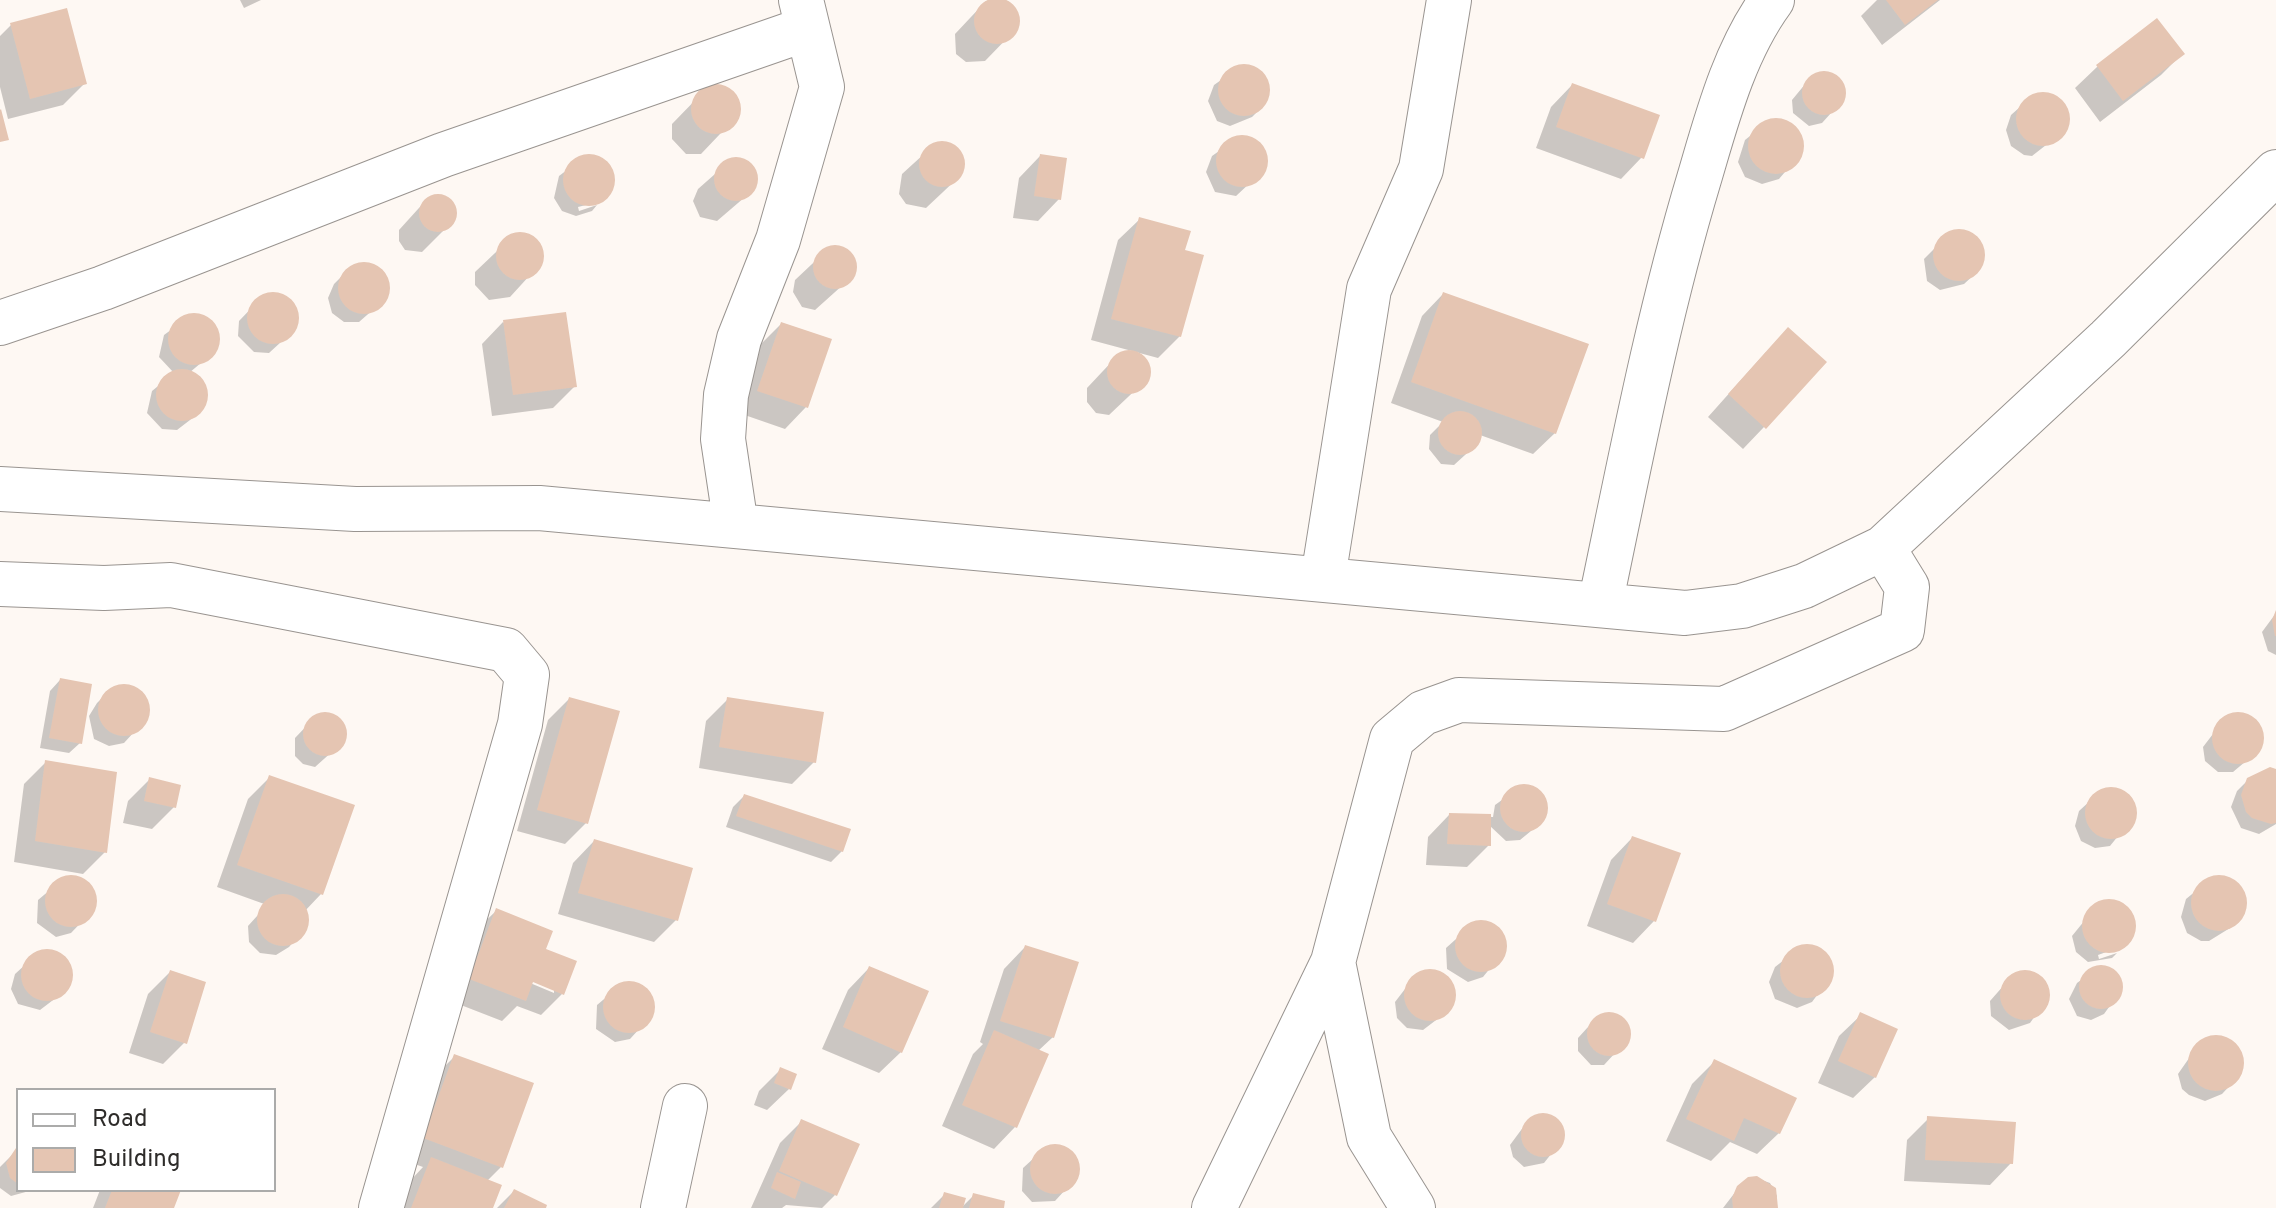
<!DOCTYPE html>
<style>
body{margin:0}
#map{position:relative;width:2276px;height:1208px;overflow:hidden;background:#fef8f3;font-family:Overpass,sans-serif}
canvas{display:block}
.legend{position:absolute;left:16px;top:1088px;width:260px;height:104px;box-sizing:border-box;background:#fff;border:2px solid #ababaa;margin:0;padding:10px 14px;list-style:none;font-size:24px;color:#2e2c2a}
.legend li{display:flex;align-items:center;gap:16px;height:40px}
.legend b{width:40px;border:2px solid #ababaa}
</style>
<div id="map">
<canvas width="2276" height="1208"></canvas>
<ul class="legend">
<li><b style="height:10px;background:#fff"></b>Road</li>
<li><b style="height:22px;background:#e5c5b2"></b>Building</li>
</ul>
</div>
<script>
const ctx = document.querySelector('canvas').getContext('2d');
ctx.lineJoin = 'round';
function paint(path, color) {
  ctx.fillStyle = color;
  ctx.fill(path, 'evenodd');
}
function strokePath(path, color, width, dash) {
  ctx.strokeStyle = color;
  ctx.lineWidth = width;
  ctx.lineCap = dash ? 'butt' : 'round';
  ctx.setLineDash(dash || []);
  ctx.stroke(path);
}
paint(new Path2D(`
 M240,0H261L244,8Z
 M1877,0H1940L1882,45L1861,16Z
 M986,1H1008L1018,13V27L985,61L966,62L956,54L955,34Z
 M2157,21L2182,54L2161,75L2100,122L2075,88L2097,67Z
 M11,25L85,83L63,105L8,119L0,87V36Z
 M1241,66L1257,68L1269,90L1263,106L1252,117L1230,126L1217,121L1208,101L1214,85Z
 M1830,74L1841,82L1842,101L1822,123L1809,126L1793,113L1792,100L1811,77Z
 M1572,85L1642,157L1621,179L1536,148L1551,107Z
 M720,86L737,99L739,114L701,154H686L672,139V124L705,90Z
 M2046,94L2060,101L2067,116L2064,131L2032,156L2024,155L2011,146L2006,130L2011,115L2030,98Z
 M1770,120L1786,121L1800,134L1802,152L1779,179L1762,184L1745,177L1738,162L1745,140Z
 M1239,137L1255,140L1266,153L1265,169L1236,196L1215,192L1206,172L1212,156Z
 M936,143L951,145L963,162L960,176L926,208L906,204L899,194L902,174Z
 M1040,156L1059,199L1038,221L1013,218L1019,178Z
 M584,157L600,159L611,171L612,186L602,201L578,207L579,211L597,205L592,211L576,216L562,211L554,198L559,176Z
 M732,159L745,161L754,171L752,191L717,221L700,217L693,201L698,189Z
 M445,197L455,210L453,221L422,252L405,250L399,241V230L428,198Z
 M1140,219L1183,251L1180,336L1158,358L1091,340L1118,240Z
 M1952,231L1967,232L1980,242L1983,258L1976,273L1964,284L1940,290L1927,281L1924,259Z
 M515,234L530,236L540,246L542,262L510,297L489,300L475,285V272Z
 M828,249L847,251L855,262L854,275L815,310L802,307L793,292L795,280Z
 M367,264L381,271L385,278L388,286L383,301L359,322H344L332,313L328,298L334,284L345,273Z
 M276,294L295,308L296,324L293,331L269,353L254,352L238,336L239,321L262,297Z
 M1443,294L1555,433L1533,454L1480,435L1476,445L1454,465L1441,464L1429,449L1430,435L1443,422L1391,403L1422,316Z
 M190,316L211,322L218,336L214,352L189,373L205,394L201,409L190,420L177,430L162,429L147,413L152,391L174,373L159,357L164,335Z
 M503,322L575,386L553,408L492,416L482,344Z
 M781,324L806,407L785,429L736,412L759,346Z
 M1766,352L1764,427L1743,449L1708,417Z
 M1136,354L1146,362V380L1109,415L1096,413L1087,402V388L1118,355Z
 M2276,613V655L2268,651L2262,632Z
 M60,680L80,743L69,753L40,748L50,691Z
 M131,687L147,704L146,719L124,743L109,746L94,739L89,716L97,703L108,692Z
 M569,699L586,823L565,844L517,831L548,720Z
 M728,699L814,762L792,784L699,768L706,721Z
 M2240,714L2260,727L2262,743L2258,751L2233,772H2218L2205,761L2203,747L2226,717Z
 M316,716L337,718L344,729L343,742L315,767L303,764L295,756V738Z
 M45,763L105,852L83,874L14,862L24,784Z
 M2276,772V824L2259,834L2241,828L2231,807L2237,791L2248,780Z
 M270,777L353,806L321,894L304,912L305,929L289,947L276,955L260,953L249,942L248,926L267,905L217,887L248,799Z
 M150,779L174,807L152,829L123,823L128,801Z
 M1520,787L1534,789L1546,806L1542,820L1531,831L1520,840L1506,841L1489,825V845L1467,867L1426,865L1428,837L1449,815L1493,817L1495,805Z
 M2111,789L2131,800L2135,815L2110,846L2095,848L2081,841L2075,826L2079,811L2091,800Z
 M744,796L842,851L831,862L726,827L733,807Z
 M1632,838L1654,921L1633,943L1587,926L1611,860Z
 M594,841L676,920L654,942L558,914L573,863Z
 M2213,877H2222L2237,884L2245,900L2241,916L2230,928L2209,941H2201L2187,933L2181,917L2186,899Z
 M78,878L85,882L93,895V910L71,933L56,937L37,923L38,900L63,879Z
 M2115,902L2132,917L2133,934L2123,946L2098,955L2099,959L2117,953L2112,958L2088,962L2076,952L2072,936L2098,904Z
 M496,911L544,950L562,994L541,1015L517,1006L502,1021L448,1000L474,932ZM524,977L554,988V993L523,980Z
 M1475,922L1490,924L1502,935L1504,951L1483,977L1468,982L1447,969L1446,948Z
 M1802,946L1817,948L1829,959L1832,975L1812,1002L1797,1008L1775,999L1769,982L1775,967Z
 M1025,947L1053,1037L1038,1051L1015,1127L994,1149L942,1126L973,1054L983,1044L980,1042L1004,969Z
 M38,953L61,956L71,976L65,991L40,1010L18,1004L11,989L15,974Z
 M2099,967L2113,971L2122,989L2104,1014L2091,1020L2077,1016L2069,999L2077,983Z
 M869,968L901,1052L879,1073L822,1049L848,990Z
 M170,972L185,1042L163,1064L129,1053L148,994Z
 M1437,972L1450,982L1454,996L1448,1011L1423,1030L1407,1028L1397,1018L1395,1002L1415,976Z
 M2027,972L2045,984L2048,998L2030,1023L2009,1030L1991,1016L1990,1001L2012,976Z
 M622,984H637L652,1000V1015L630,1039L615,1042L596,1029L597,1005Z
 M1861,1015L1875,1077L1853,1098L1818,1083L1839,1036Z
 M1598,1016H1618L1627,1025L1629,1038L1604,1065H1591L1578,1051V1038Z
 M2218,1037L2233,1043L2242,1058L2239,1076L2222,1094L2205,1101L2189,1095L2182,1089L2178,1074L2201,1041Z
 M455,1056L501,1167L487,1181L491,1208H399L410,1181L423,1167L403,1160L433,1078Z
 M1714,1062L1779,1133L1757,1154L1730,1142L1711,1161L1666,1141L1692,1084Z
 M781,1069L789,1089L767,1110L754,1105L759,1091Z
 M1544,1114L1557,1120L1563,1139L1544,1163L1524,1167L1513,1157L1510,1145L1527,1122Z
 M1928,1119L2011,1163L1990,1185L1904,1181L1907,1140Z
 M802,1121L835,1195L822,1208L786,1205L782,1208H751L780,1143Z
 M1046,1147L1069,1150L1078,1162L1077,1177L1055,1201L1032,1202L1022,1191L1023,1168Z
 M18,1149V1190H33L11,1196L0,1188V1167Z
 M1756,1178L1770,1183L1777,1196L1775,1208H1723L1743,1182Z
 M100,1190H178L172,1208H93Z
 M514,1191L544,1208H497Z
 M945,1194L961,1208H931Z
 M974,1195L1002,1208H961Z`), '#0003');
paint(new Path2D(`
 M974 21a23 23 0 1 1 46 0a23 23 0 1 1-46 0Z
 M1886,0H1938L1905,25Z
 M67,8L87,84L30,99L10,23Z
 M2157,18L2185,54L2123,101L2096,65Z
 M1218 90a26 26 0 1 1 52 0a26 26 0 1 1-52 0Z
 M1802 93a22 22 0 1 1 44 0a22 22 0 1 1-44 0Z
 M1572,83L1660,115L1644,159L1556,127Z
 M691 109a25 25 0 1 1 50 0a25 25 0 1 1-50 0Z
 M2016 119a27 27 0 1 1 54 0a27 27 0 1 1-54 0Z
 M1,109L9,140L0,142V110Z
 M1748 146a28 28 0 1 1 56 0a28 28 0 1 1-56 0Z
 M1216 161a26 26 0 1 1 52 0a26 26 0 1 1-52 0Z
 M919 164a23 23 0 1 1 46 0a23 23 0 1 1-46 0Z
 M1040,154L1067,158L1061,200L1034,196Z
 M563 180a26 26 0 1 1 52 0a26 26 0 1 1-52 0Z
 M714 179a22 22 0 1 1 44 0a22 22 0 1 1-44 0Z
 M419 213a19 19 0 1 1 38 0a19 19 0 1 1-38 0Z
 M1139,217L1191,231L1185,250L1204,255L1181,337L1111,319Z
 M1933 255a26 26 0 1 1 52 0a26 26 0 1 1-52 0Z
 M496 256a24 24 0 1 1 48 0a24 24 0 1 1-48 0Z
 M813 267a22 22 0 1 1 44 0a22 22 0 1 1-44 0Z
 M338 288a26 26 0 1 1 52 0a26 26 0 1 1-52 0Z
 M1443,292L1589,344L1556,434L1411,382Z
 M247 318a26 26 0 1 1 52 0a26 26 0 1 1-52 0Z
 M566,312L577,387L513,395L503,320Z
 M168 339a26 26 0 1 1 52 0a26 26 0 1 1-52 0Z
 M781,322L832,339L808,408L757,391Z
 M1788,327L1827,362L1766,429L1728,394Z
 M1107 372a22 22 0 1 1 44 0a22 22 0 1 1-44 0Z
 M156 395a26 26 0 1 1 52 0a26 26 0 1 1-52 0Z
 M1438 433a22 22 0 1 1 44 0a22 22 0 1 1-44 0Z
 M2276,610V636H2275L2272,620Z
 M60,678L92,684L82,744L49,738Z
 M98 710a26 26 0 1 1 52 0a26 26 0 1 1-52 0Z
 M569,697L620,711L588,824L537,810Z
 M727,697L824,712L816,763L719,747Z
 M303 734a22 22 0 1 1 44 0a22 22 0 1 1-44 0Z
 M2212 738a26 26 0 1 1 52 0a26 26 0 1 1-52 0Z
 M45,760L117,772L107,853L35,841Z
 M2270,767L2276,769V823L2271,824L2252,818L2246,812L2241,795L2247,778Z
 M269,775L355,805L323,895L237,865Z
 M149,777L181,785L176,808L144,801Z
 M1500 808a24 24 0 1 1 48 0a24 24 0 1 1-48 0Z
 M2085 813a26 26 0 1 1 52 0a26 26 0 1 1-52 0Z
 M744,794L851,829L843,852L736,816Z
 M1449,813L1491,814V846L1447,844Z
 M1632,836L1681,853L1656,922L1607,904Z
 M594,839L693,868L678,921L578,893Z
 M2191 903a28 28 0 1 1 56 0a28 28 0 1 1-56 0Z
 M45 901a26 26 0 1 1 52 0a26 26 0 1 1-52 0Z
 M257 920a26 26 0 1 1 52 0a26 26 0 1 1-52 0Z
 M2082 926a27 27 0 1 1 54 0a27 27 0 1 1-54 0Z
 M496,908L553,931L546,949L577,961L564,995L533,982L526,1001L469,979Z
 M1455 946a26 26 0 1 1 52 0a26 26 0 1 1-52 0Z
 M1780 971a27 27 0 1 1 54 0a27 27 0 1 1-54 0Z
 M1025,945L1079,962L1054,1038L1000,1021Z
 M21 975a26 26 0 1 1 52 0a26 26 0 1 1-52 0Z
 M2079 987a22 22 0 1 1 44 0a22 22 0 1 1-44 0Z
 M869,966L929,991L902,1053L843,1027Z
 M1404 995a26 26 0 1 1 52 0a26 26 0 1 1-52 0Z
 M2000 995a25 25 0 1 1 50 0a25 25 0 1 1-50 0Z
 M170,970L206,982L187,1044L150,1032Z
 M603 1007a26 26 0 1 1 52 0a26 26 0 1 1-52 0Z
 M1587 1034a22 22 0 1 1 44 0a22 22 0 1 1-44 0Z
 M1860,1012L1898,1029L1876,1078L1838,1061Z
 M994,1030L1049,1054L1017,1128L962,1105Z
 M2188 1063a28 28 0 1 1 56 0a28 28 0 1 1-56 0Z
 M454,1054L534,1083L503,1168L423,1138Z
 M1714,1059L1797,1098L1780,1134L1744,1118L1734,1141L1686,1119Z
 M780,1067L797,1074L791,1090L774,1083Z
 M1521 1135a22 22 0 1 1 44 0a22 22 0 1 1-44 0Z
 M1927,1116L2016,1122L2013,1164L1925,1160Z
 M801,1119L860,1144L837,1196L779,1171Z
 M1030 1169a25 25 0 1 1 50 0a25 25 0 1 1-50 0Z
 M18,1145V1184L10,1178L6,1163Z
 M431,1157L502,1185L493,1208H411Z
 M777,1172L801,1182L795,1199L771,1188Z
 M1757,1176L1776,1188L1778,1208H1733L1732,1198L1737,1186L1748,1177Z
 M514,1189L547,1205L546,1208H504Z
 M112,1190H181L174,1208H105Z
 M944,1192L966,1198L963,1208H939Z
 M973,1193L1005,1201L1004,1208H969Z`), '#e5c5b2');
const minor = new Path2D(`
 M0,323L103,288L443,155L806,29
 M0,489L355,509L539,508L1685,613L1742,606L1804,586L1883,548L2108,339L2276,172
 M736,526L723,439L726,395L739,339L778,240L822,87L801,0
 M1323,578L1369,289L1421,169L1449,0
 M0,584L104,588L171,585L506,650L527,675L520,724L381,1208
 M1600,605C1630,462 1657,319 1699,179C1717,118 1734,52 1772,0
 M663,1208L685,1106
 M1214,1208L1333,962
 M1413,1208L1369,1137L1333,962L1392,739L1423,713L1459,700L1724,709L1902,630L1907,587L1883,548`);
strokePath(minor, '#999490', 46);
strokePath(minor, '#fff', 44);
</script>
